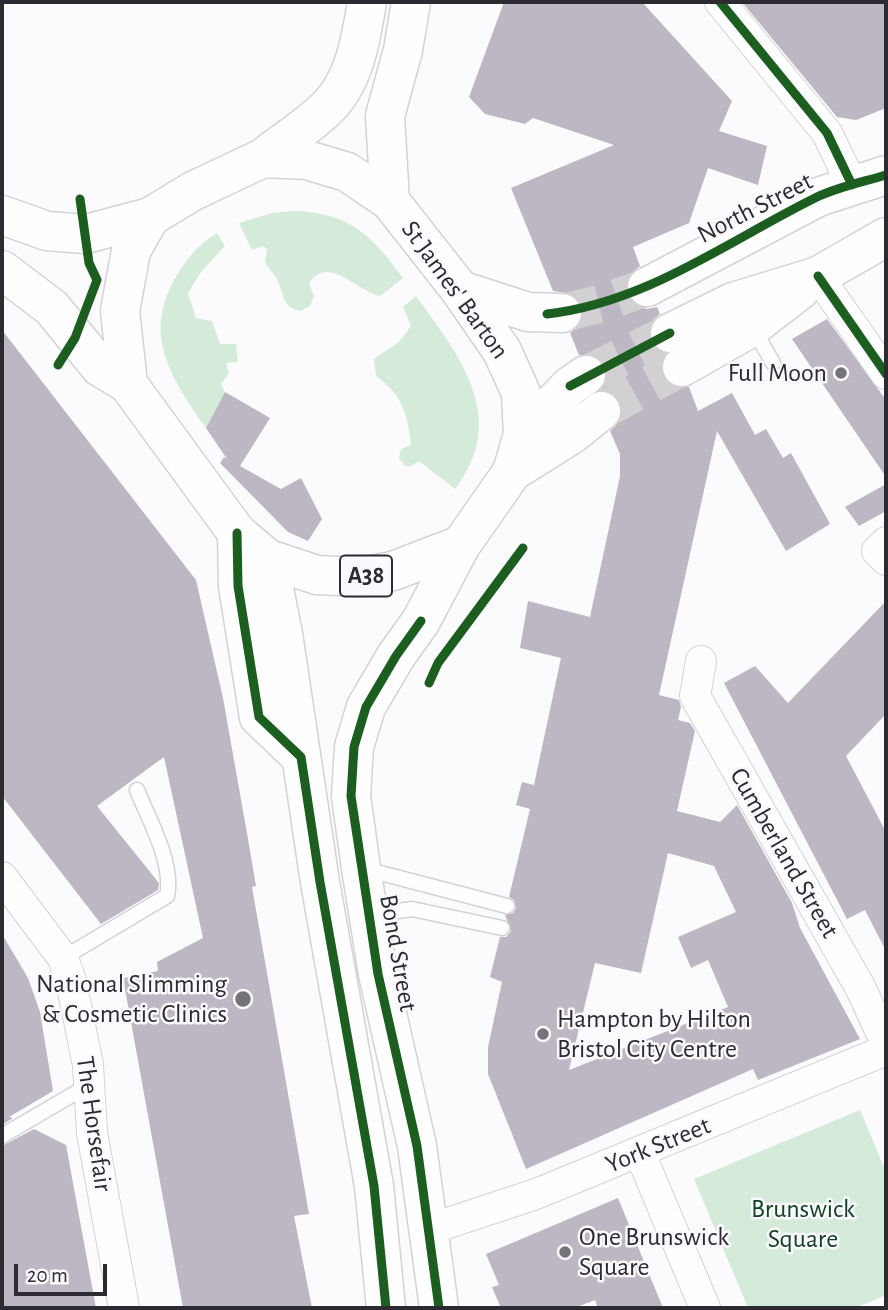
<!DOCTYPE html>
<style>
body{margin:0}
#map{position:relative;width:888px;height:1310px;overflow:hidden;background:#fbfafc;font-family:"Alegreya Sans",sans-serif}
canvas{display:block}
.frame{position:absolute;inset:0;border:4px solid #2d2a31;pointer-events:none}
.scale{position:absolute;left:14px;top:1264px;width:93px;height:32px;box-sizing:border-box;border:4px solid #2d2a31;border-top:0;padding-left:9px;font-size:21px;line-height:24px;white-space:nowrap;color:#2d2a31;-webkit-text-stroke:5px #fbf9fd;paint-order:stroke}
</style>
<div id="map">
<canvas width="888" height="1310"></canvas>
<div class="frame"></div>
<div class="scale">20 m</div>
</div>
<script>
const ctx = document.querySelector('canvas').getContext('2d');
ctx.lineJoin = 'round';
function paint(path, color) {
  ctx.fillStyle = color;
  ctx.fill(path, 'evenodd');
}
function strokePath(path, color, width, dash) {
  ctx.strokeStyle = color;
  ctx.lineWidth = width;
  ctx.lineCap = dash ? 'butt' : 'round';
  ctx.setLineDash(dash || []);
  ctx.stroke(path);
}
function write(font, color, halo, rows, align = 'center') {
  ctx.font = font + ' "Alegreya Sans",sans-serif';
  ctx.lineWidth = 5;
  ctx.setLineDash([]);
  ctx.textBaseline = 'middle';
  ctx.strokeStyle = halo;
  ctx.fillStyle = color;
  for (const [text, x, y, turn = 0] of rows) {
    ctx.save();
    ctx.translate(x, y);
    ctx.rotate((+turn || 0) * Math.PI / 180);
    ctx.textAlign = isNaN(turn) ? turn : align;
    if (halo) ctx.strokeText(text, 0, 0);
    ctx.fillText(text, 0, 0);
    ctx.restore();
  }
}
paint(new Path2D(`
 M294,211C351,213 371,235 403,278L380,296C357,292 327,253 309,284L314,296L310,306L301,311C283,308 284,296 278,281C275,274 268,269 265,262L267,249L263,246L252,250L239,223L272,213Z
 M217,233L225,246L201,272L188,293L196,318L212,321L220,344H236L238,362L226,363L229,373L221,384L225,392L206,428C171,378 141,334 177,275C188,257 199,244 217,233Z
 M416,296C459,355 510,418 455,489L419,461L411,466H405L399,458L401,449L411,445C407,412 403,396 376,376L374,359L399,342L411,326L403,307Z
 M860,1110L886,1172V1295L855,1308H748L694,1179Z`), '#d5ebda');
paint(new Path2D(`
 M504,2H642L732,101L719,131L767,146L758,185L708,168L689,223L633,247L640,266L629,275L625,287L628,298L636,306L647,309L657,307L660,314L652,321L648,332L651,343L665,354L660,366L663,378L672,386L689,387L698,411L732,393L755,435L766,429L783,458L791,453L830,524L786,551L717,431L659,695L679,700L681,707L678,720L690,723L695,731L677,811L720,822L737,805L792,903L800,928L860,1039L758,1080L753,1069L526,1169L488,1074V1047L502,982L490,977L500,937H506L511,931L505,915L513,913L516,908L514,900L509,897L530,809L516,805L522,782L534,785L561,658L520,648L528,601L590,617L620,476V454L610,431L621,420L623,408L618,397L601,390L608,374L604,362L595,355H579L570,333L581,324L584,313L582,303L573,294L553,291L511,188L614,145L533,118L525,124L485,114L469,97ZM668,853L714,866L736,912L678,937L691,968L708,960L728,1007L569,1070L595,963L641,973Z
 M742,2H886V108L856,120L837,117Z
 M827,319L886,400V477L792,339Z
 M2,330L196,580L223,698L248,839L256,886L252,887L309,1214L294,1216L312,1308H183L123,978L158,971L157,962L203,938L164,757L97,806L159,883L158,890L101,924L2,796Z
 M225,392L270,418L240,466L281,489L301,478L322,519L308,541L288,532L220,463L224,457L227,459L206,428Z
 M886,484V511L859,526L845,507Z
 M886,601V714L846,756L886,832V951L865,910L847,919L724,683L755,666L788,703Z
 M2,934L28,978L40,1012L53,1091L9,1117L13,1118L2,1125Z
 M34,1129L66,1145L96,1308H2V1146Z
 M618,1198L663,1308H598L595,1300L574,1308H501L492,1287L499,1285L486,1254Z`), '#bdb6c3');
strokePath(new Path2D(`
 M562,313L600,304L647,287
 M586,375L670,333
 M601,411L682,367`), '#d2d0d3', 38, [38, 19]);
const service = new Path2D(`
 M753,328L773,363
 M365,869L507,906
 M370,915L412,909L502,928
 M63,958L167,896C174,863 149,820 137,790
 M2,1136L89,1085`);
const minor = new Path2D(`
 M720,2L827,133L852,185
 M818,276L886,374
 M886,542L877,551L886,560
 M701,661L695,696L860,987L886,1043
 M2,877L63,958L71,981L88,1065L92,1133L124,1308
 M640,1153L705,1308
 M427,1230L536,1194L886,1050`);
const secondary = new Path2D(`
 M263,158C284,141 309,126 328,107C355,80 361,38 367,2
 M390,201L385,116L403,50L411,2`);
const primary = new Path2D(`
 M2,215L47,231L86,234L150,217
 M2,270L52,308L100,367L128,384
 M647,287L818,197L886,175
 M460,290L528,312L562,313
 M670,333L733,302L818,276L886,237
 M682,367L752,327L800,290
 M523,434L570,386L586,375
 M512,472L571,435L601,411`);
const trunk = new Path2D(`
 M237,533L238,586L259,717L301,757
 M268,559L283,634L320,882L374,1186L386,1308
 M439,1308L417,1146L378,974L361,868L351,796L354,747L366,707L396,656L421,621L461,545L512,472L523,434L521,393L502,351L460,290L390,201L347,172L307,160L263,158L193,191L150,217L131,251L120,311L128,384L237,533L268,559L317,575L360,577L393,571L461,545`);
strokePath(service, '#d4d2d6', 17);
strokePath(minor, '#d4d2d6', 32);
strokePath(secondary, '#d4d2d6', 41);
strokePath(primary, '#d4d2d6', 41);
strokePath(trunk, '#d4d2d6', 41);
strokePath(service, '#fefeff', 14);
strokePath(minor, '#fefeff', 30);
strokePath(secondary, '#fefeff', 38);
strokePath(primary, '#fefeff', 38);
strokePath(trunk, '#fefeff', 38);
strokePath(new Path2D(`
 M720,2L827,133L852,185
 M818,276L886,374
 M547,314C646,303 728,241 815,198C837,187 863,182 886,175
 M58,365L75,338L97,280L89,263L80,199
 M570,386L670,333
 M237,533L238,586L259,717L301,757L320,882L374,1186L386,1308
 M421,621L396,656L366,707L354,747L351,796L378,974L417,1146L439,1308
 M429,683L438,663L523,548`), '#1b5e20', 9);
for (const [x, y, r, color] of [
 [841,373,7,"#757378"],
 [243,999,9,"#757378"],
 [543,1034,7,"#757378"],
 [565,1252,7,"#757378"]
]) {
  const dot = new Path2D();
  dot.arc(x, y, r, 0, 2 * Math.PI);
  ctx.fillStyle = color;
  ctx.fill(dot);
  strokePath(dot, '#fbf9fd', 2.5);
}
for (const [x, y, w] of [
 [366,576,52]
]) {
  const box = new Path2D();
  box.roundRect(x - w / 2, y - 20.5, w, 41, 5);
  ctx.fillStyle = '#fbf9fd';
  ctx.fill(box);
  strokePath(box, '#2d2a31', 2);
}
write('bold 24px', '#2d2a31', null, [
 ["A38",366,576]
]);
write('26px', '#2d2a31', '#fbf9fd', [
 ["North Street",755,208,-27],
 ["St James' Barton",455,290,54],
 ["Cumberland Street",784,853,60],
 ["Bond Street",398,953,80],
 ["The Horsefair",94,1124,82],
 ["York Street",658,1145,-22]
]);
write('26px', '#2d2a31', '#fbf9fd', [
 ["Full Moon",827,373],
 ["National Slimming",227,984],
 ["& Cosmetic Clinics",227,1014],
 ["Hampton by Hilton",557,1019,"left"],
 ["Bristol City Centre",557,1049,"left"],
 ["One Brunswick",579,1237,"left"],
 ["Square",579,1267,"left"]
], 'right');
write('26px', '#114222', '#fbf9fd', [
 ["Brunswick",803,1209],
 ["Square",803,1239]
]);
</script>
